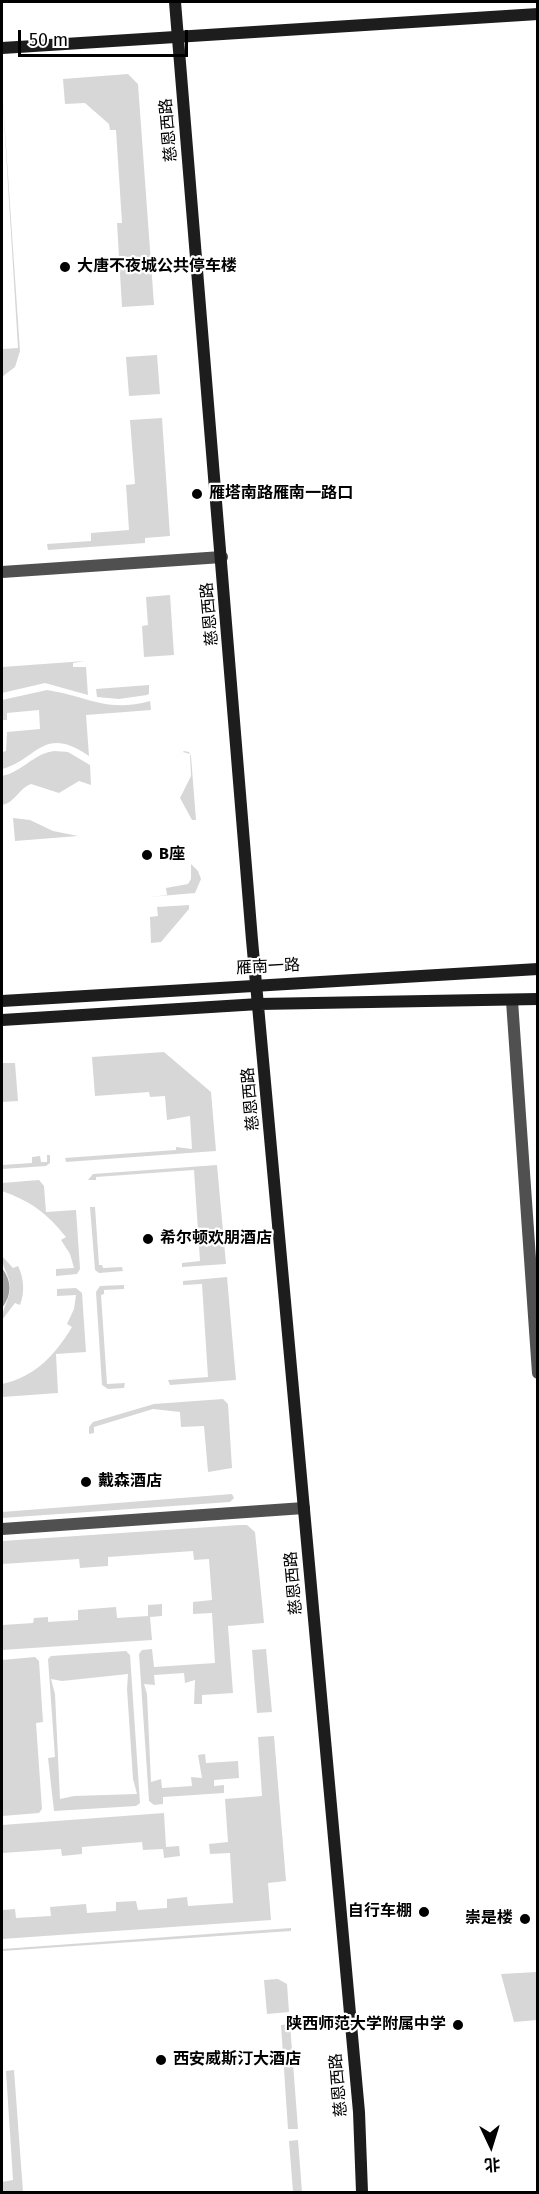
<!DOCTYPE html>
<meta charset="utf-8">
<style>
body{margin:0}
#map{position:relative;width:539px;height:2194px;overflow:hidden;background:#fff;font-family:"Fira Sans","Noto Sans SC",sans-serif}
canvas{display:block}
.frame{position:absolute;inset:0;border:3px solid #000;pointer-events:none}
.north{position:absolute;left:461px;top:2116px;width:60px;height:60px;-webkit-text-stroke:4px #fff;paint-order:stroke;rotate:176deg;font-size:16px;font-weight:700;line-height:24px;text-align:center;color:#000}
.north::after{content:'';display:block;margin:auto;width:21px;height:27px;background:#000;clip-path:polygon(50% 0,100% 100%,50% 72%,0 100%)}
.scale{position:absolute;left:18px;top:30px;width:170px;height:27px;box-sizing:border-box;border:3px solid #000;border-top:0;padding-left:8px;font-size:18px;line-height:21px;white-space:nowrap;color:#000;-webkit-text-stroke:4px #fff;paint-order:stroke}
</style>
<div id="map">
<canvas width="539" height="2194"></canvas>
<div class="frame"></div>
<div class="north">北</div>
<div class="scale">50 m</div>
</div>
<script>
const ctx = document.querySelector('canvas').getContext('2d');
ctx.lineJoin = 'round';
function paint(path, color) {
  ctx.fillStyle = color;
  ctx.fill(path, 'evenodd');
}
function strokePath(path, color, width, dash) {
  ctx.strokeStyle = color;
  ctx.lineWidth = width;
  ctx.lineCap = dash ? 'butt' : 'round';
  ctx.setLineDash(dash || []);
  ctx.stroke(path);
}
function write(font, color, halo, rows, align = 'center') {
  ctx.font = font + ' "Fira Sans","Noto Sans SC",sans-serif';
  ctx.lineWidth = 4.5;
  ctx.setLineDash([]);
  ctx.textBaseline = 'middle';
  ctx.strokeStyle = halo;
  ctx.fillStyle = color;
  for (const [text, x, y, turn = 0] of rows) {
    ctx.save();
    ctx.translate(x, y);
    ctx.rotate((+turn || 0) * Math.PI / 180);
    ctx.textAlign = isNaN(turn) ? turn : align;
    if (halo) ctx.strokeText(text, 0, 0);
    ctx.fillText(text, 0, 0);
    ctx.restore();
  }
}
paint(new Path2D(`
 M128,74L138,84L154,305L122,307L117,223H122L116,130H110L109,124L85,103L65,104L63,79Z
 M2,87L20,351L15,367L2,377V349L18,348Z
 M157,355L160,394L129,396L126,357Z
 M162,418L170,536L145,538V543L48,550L47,544L91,541V533L129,530L126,485L135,484L130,420Z
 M170,595L174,655L144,657L142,626L148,625L146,597Z
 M85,661L73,663V667H86L88,695L45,683L2,693V667Z
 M149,685V694L147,695L119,699L97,697L96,689Z
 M47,690C87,696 106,713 150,701L151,710L86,715L89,756C43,724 37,760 2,769V752L6,751L7,732L40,729L39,710L7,713V720H2V700Z
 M54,751L68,752L90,765L91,785L79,781L59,793L31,784C18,789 16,802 2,805V776C22,772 33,754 54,751Z
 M184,751L189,752L191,756L196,820H192L180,798L191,776L190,754L183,752L172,761Z
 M13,818L30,820L53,831L78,836L15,841Z
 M191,864L198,871L201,879L195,893L149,897L167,895L166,888L188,884L191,879Z
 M189,905V909L161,942L151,943L150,917L158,916L157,907Z
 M164,1052L211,1092L216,1151L66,1162L65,1158L176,1150V1147L192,1149L190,1116L167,1120L165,1096L150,1097L149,1092L95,1096L92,1057Z
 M2,1063H15L18,1101L2,1102Z
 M47,1155H50V1163L46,1166L2,1169V1165L32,1163V1157L40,1156L41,1162H47Z
 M217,1165L226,1264L182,1267V1263L200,1261L194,1170L96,1177V1180H88L93,1174Z
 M39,1180L44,1186L46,1212L76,1210L80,1269L77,1274L56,1276V1269L74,1268L70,1254L61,1240L66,1237C47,1213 30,1201 2,1191V1183Z
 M90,1207H95L99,1265H102L103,1268L122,1267L123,1271L99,1273L95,1270Z
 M2,1256L13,1268L18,1266C24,1278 25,1292 20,1305L15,1303L2,1320C2,1307 10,1300 10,1288C10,1275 2,1269 2,1256Z
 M227,1277L236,1380L170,1385L168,1380L208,1377L202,1284L183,1285V1281Z
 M124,1285V1289L104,1290V1294L101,1295L107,1384L125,1383L124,1388L108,1389L102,1385L96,1292L100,1286Z
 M76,1288L82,1293L86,1352L56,1354L58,1393L2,1397V1384C35,1377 55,1355 72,1327L67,1324L74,1309L76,1295L57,1296V1289Z
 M223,1399L228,1404L232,1468L208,1472L204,1426L181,1427L180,1412L153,1409L94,1427V1433L89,1434V1427L93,1422L154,1404Z
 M232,1494L234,1498L230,1502L2,1518V1512Z
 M240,1525H247L255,1532L264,1623L228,1626L233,1693L202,1695V1704H194L195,1680L185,1683L184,1673L154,1675L155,1685L144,1684L147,1694L151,1782L161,1779L162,1788L192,1786L191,1777L202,1778L198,1755L205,1754L206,1763L238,1761L239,1778L214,1780V1786L224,1785V1793L163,1797V1804L154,1805L149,1801L139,1654L142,1650L152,1649L154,1667L215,1663L212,1613L193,1614V1602L212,1600L209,1559L194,1560L193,1551L108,1557V1566L80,1568L79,1559L2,1564V1541Z
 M162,1604V1616L150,1617L152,1640L2,1650V1616L3,1625L33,1623L34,1618L48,1617V1622L78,1620V1610L116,1607L117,1618L148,1616V1605Z
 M266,1649L272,1712L257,1713L252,1650Z
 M126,1651L130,1655L140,1803L136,1806L54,1811L48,1758L55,1757L48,1659L51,1656ZM128,1674L127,1689L133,1779L137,1794L74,1796L60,1799L55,1694L51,1679L62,1681Z
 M35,1657L39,1661L43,1722L36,1723L42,1809L39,1813L2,1816V1660Z
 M274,1736L286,1881L268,1883L271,1920L2,1939V1883L3,1910L15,1909L16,1918L51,1916L50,1907L86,1904L87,1913L116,1911V1902L136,1901L138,1910L167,1908V1899L187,1897L188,1906L233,1903L230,1853L210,1854L209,1844L228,1842L225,1799L262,1796L258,1737Z
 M164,1813L166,1847L179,1846L180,1856L164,1858L163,1849L143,1850L142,1842L82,1847V1854L62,1856L61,1849L2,1853V1825Z
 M291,1928V1931L2,1951V1949Z
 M537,1972V2020L514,2022L501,1974Z
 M278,1979L287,1984L289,2012L267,2014L264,1980Z
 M290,2024L298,2129H288L281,2025Z
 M14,2070L23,2192H2V2182L13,2180L6,2071Z
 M298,2140L302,2192H293L289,2141Z`), '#d7d7d7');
paint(new Path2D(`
 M2,1268C12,1281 12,1295 2,1308Z`), '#9e9e9e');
strokePath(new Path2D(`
 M2,572L222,557
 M512,1001L538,1373
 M2,1529L304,1508`), '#505050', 12);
strokePath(new Path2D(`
 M175,2L252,940L359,2112L362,2192
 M2,48L538,14
 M2,1001L538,969
 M2,1020L259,1004L538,999`), '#1d1d1d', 12);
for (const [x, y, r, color] of [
 [65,267,6,"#000"],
 [197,494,6,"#000"],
 [147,855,6,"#000"],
 [148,1239,6,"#000"],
 [86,1482,6,"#000"],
 [424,1912,6,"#000"],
 [525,1919,6,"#000"],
 [458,2025,6,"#000"],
 [161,2060,6,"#000"]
]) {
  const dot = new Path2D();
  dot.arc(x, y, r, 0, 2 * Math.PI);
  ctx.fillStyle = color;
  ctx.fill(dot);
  strokePath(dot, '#fff', 2);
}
write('16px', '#000', '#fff', [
 ["慈恩西路",169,130,-95],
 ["慈恩西路",210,614,-95],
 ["雁南一路",268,967,-3],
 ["慈恩西路",251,1099,-95],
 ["慈恩西路",294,1583,-95],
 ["慈恩西路",339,2085,-95]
]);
write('bold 16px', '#000', '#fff', [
 ["大唐不夜城公共停车楼",77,267],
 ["雁塔南路雁南一路口",209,494],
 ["B座",159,855],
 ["希尔顿欢朋酒店",160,1239],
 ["戴森酒店",98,1482],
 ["自行车棚",412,1912,"right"],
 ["崇是楼",513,1919,"right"],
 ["陕西师范大学附属中学",446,2025,"right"],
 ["西安威斯汀大酒店",173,2060]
], 'left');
</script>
